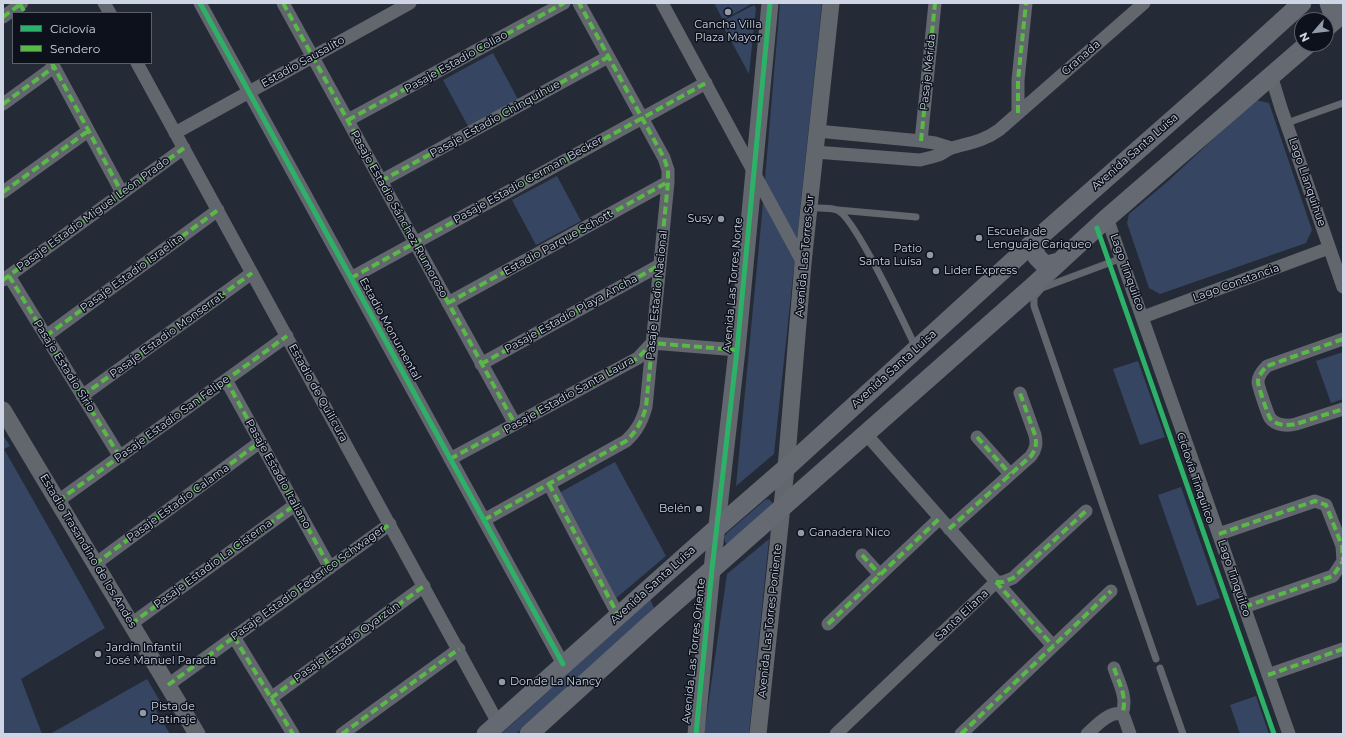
<!DOCTYPE html>
<meta charset="utf-8">
<style>
body{margin:0}
#map{position:relative;width:1346px;height:737px;overflow:hidden;background:#252b36;font-family:Montserrat,sans-serif}
canvas{display:block}
.frame{position:absolute;inset:0;border:4px solid #ced5e4;pointer-events:none}
.legend{position:absolute;left:12px;top:12px;width:140px;height:52px;box-sizing:border-box;background:#0c111b;border:1px solid #5a5f6b;margin:0;padding:5px 7px;list-style:none;font-size:12px;color:#ced5e4}
.legend li{display:flex;align-items:center;gap:8px;height:20px}
.legend b{width:20px;border:1px solid #5a5f6b}
.north{position:absolute;left:1294px;top:12px;width:40px;height:40px;box-sizing:border-box;background:#0c111b;border:1px solid #5a5f6b;border-radius:50%;rotate:242deg;font-size:11px;font-weight:700;line-height:16px;text-align:center;color:#ced5e4}
.north::after{content:'';display:block;margin:auto;width:14px;height:18px;background:#939aa7;clip-path:polygon(50% 0,100% 100%,50% 72%,0 100%)}
</style>
<div id="map">
<canvas width="1346" height="737"></canvas>
<div class="frame"></div>
<ul class="legend">
<li><b style="height:5px;background:#2db169"></b>Ciclovía</li>
<li><b style="height:5px;background:#58b947"></b>Sendero</li>
</ul>
<div class="north">N</div>
</div>
<script>
const ctx = document.querySelector('canvas').getContext('2d');
ctx.lineJoin = 'round';
function paint(path, color) {
  ctx.fillStyle = color;
  ctx.fill(path, 'evenodd');
}
function strokePath(path, color, width, dash) {
  ctx.strokeStyle = color;
  ctx.lineWidth = width;
  ctx.lineCap = dash ? 'butt' : 'round';
  ctx.setLineDash(dash || []);
  ctx.stroke(path);
}
function write(font, color, halo, rows, align = 'center') {
  ctx.font = font + ' Montserrat,sans-serif';
  ctx.lineWidth = 3;
  ctx.setLineDash([]);
  ctx.textBaseline = 'middle';
  ctx.strokeStyle = halo;
  ctx.fillStyle = color;
  for (const [text, x, y, turn = 0] of rows) {
    ctx.save();
    ctx.translate(x, y);
    ctx.rotate((+turn || 0) * Math.PI / 180);
    ctx.textAlign = isNaN(turn) ? turn : align;
    if (halo) ctx.strokeText(text, 0, 0);
    ctx.fillText(text, 0, 0);
    ctx.restore();
  }
}
paint(new Path2D(`
 M714,3H750L751,4L723,20Z
 M780,3H822L774,454L736,486L762,214Z
 M754,5L756,8L749,74L721,22Z
 M493,53L519,101L469,128L443,80Z
 M1255,100L1269,103L1312,230L1306,243L1160,294L1149,288L1127,223L1129,214L1167,182Z
 M557,176L581,221L536,245L512,200Z
 M1343,352V399L1331,403L1316,361Z
 M1138,361L1165,437L1140,445L1113,369Z
 M3,435L10,446L4,449C38,509 72,568 105,628L21,679L42,734H3Z
 M615,462L666,556L615,599L559,493Z
 M1181,487L1220,598L1197,606L1158,495Z
 M768,499L772,502V508L729,547L725,542L724,537L727,533L765,500Z
 M769,539L749,734H704L727,574Z
 M650,599L654,608L516,734H501Z
 M147,679L161,703L159,707L155,709L170,734H50Z
 M1256,696L1269,734H1240L1230,705Z`), '#364561');
strokePath(new Path2D(`
 M1287,123L1343,103
 M809,208C818,208 829,207 837,210C855,217 905,325 916,348
 M838,210L916,217
 M1122,258L1042,288L1034,297V306L1156,659
 M1160,668L1183,734`), '#62666d', 7);
strokePath(new Path2D(`
 M104,3L110,13
 M200,3L563,664
 M283,3L515,424
 M662,3L803,263
 M3,17L22,3
 M52,63L122,193
 M137,63L498,723
 M1271,75L1281,108L1343,287
 M3,104L54,67
 M1018,113V80L1026,3
 M348,120L564,3
 M817,131L921,141L935,143L951,148
 M175,133L410,3
 M921,141L935,3
 M815,152L920,160C927,158 935,157 941,154C945,152 948,149 952,148C969,143 984,141 999,130L1144,3
 M381,181L608,57
 M3,192L88,131
 M1107,218L1289,734
 M9,276L120,457
 M351,278L706,83
 M3,280L184,148
 M448,303L668,182
 M1143,317L1329,248
 M46,336L218,210
 M1343,339L1267,366C1263,370 1258,376 1258,382C1258,386 1268,415 1270,418C1276,426 1288,426 1296,424L1343,409
 M481,364L660,265
 M226,380L330,568
 M82,396L252,273
 M865,433L1053,646
 M977,437L1010,474
 M450,459L638,358L652,343L737,350
 M549,484L618,615
 M58,501L287,336
 M484,520L626,441C637,431 642,421 646,407L668,182V170L664,158L579,3
 M949,529L1031,456C1036,449 1037,444 1035,435L1020,393
 M1219,534L1315,501L1326,505L1342,546L1343,561L1333,576L1244,607
 M862,555L880,575
 M95,564L260,442
 M996,582H1003L1013,578L1086,511
 M131,624L295,505
 M828,624L940,518
 M234,637L293,734
 M1114,668C1119,683 1128,698 1122,714
 M1268,675L1343,649
 M168,685L390,524
 M271,698L424,586
 M1122,714L1124,717L1130,734
 M342,734L459,649
 M836,734L996,582
 M961,734L1111,591
 M1087,734C1096,726 1109,711 1122,714`), '#62666d', 13);
strokePath(new Path2D(`
 M3,410L197,734
 M696,734L712,569L737,350L770,3
 M758,734L786,468L803,263L831,3`), '#62666d', 17);
strokePath(new Path2D(`
 M1329,3L1335,20
 M1326,28L1343,13
 M1037,239L1034,249L1037,257L1043,263L1047,265L1059,262
 M486,734L718,527L786,468L1037,239L1212,85L1302,3
 M529,734L648,626L1032,287L1107,218L1308,44`), '#646972', 19);
strokePath(new Path2D(`
 M283,3L515,424
 M20,4L25,13
 M3,17L22,3
 M52,63L122,193
 M3,104L54,67
 M1018,113V80L1026,3
 M348,120L564,3
 M921,141L935,3
 M381,181L608,57
 M3,192L88,131
 M9,276L120,457
 M351,278L706,83
 M3,280L184,148
 M448,303L668,182
 M46,336L218,210
 M1343,339L1267,366C1263,370 1258,376 1258,382C1258,386 1268,415 1270,418C1276,426 1288,426 1296,424L1343,409
 M481,364L660,265
 M226,380L330,568
 M82,396L252,273
 M977,437L1010,474
 M450,459L638,358L652,343L737,350
 M549,484L618,615
 M58,501L287,336
 M484,520L626,441C637,431 642,421 646,407L668,182V170L664,158L579,3
 M949,529L1031,456C1036,449 1037,444 1035,435L1020,393
 M1219,534L1315,501L1326,505L1342,546L1343,561L1333,576L1244,607
 M862,555L880,575
 M95,564L260,442
 M996,582H1003L1013,578L1086,511
 M996,582L1053,646
 M131,624L295,505
 M828,624L940,518
 M234,637L293,734
 M1114,668C1119,683 1128,698 1122,714
 M1268,675L1343,649
 M168,685L390,524
 M271,698L424,586
 M342,734L459,649
 M961,734L1111,591`), '#58b947', 4, [8, 4]);
strokePath(new Path2D(`
 M200,3L563,664
 M1097,228L1274,734
 M696,734L712,569L737,350L770,3`), '#2db169', 5);
for (const [x, y, r, color] of [
 [728,12,4,"#939aa7"],
 [721,219,4,"#939aa7"],
 [979,238,4,"#939aa7"],
 [930,255,4,"#939aa7"],
 [936,271,4,"#939aa7"],
 [699,509,4,"#939aa7"],
 [801,533,4,"#939aa7"],
 [98,654,4,"#939aa7"],
 [502,682,4,"#939aa7"],
 [143,713,4,"#939aa7"]
]) {
  const dot = new Path2D();
  dot.arc(x, y, r, 0, 2 * Math.PI);
  ctx.fillStyle = color;
  ctx.fill(dot);
  strokePath(dot, '#0c111b', 1.5);
}
write('11px', '#ced5e4', '#0c111b', [
 ["Cancha Villa",728,25,"center"],
 ["Plaza Mayor",728,38,"center"],
 ["Susy",713,219,"right"],
 ["Escuela de",987,232],
 ["Lenguaje Cariqueo",987,245],
 ["Patio",922,249,"right"],
 ["Santa Luisa",922,262,"right"],
 ["Lider Express",944,271],
 ["Belén",691,509,"right"],
 ["Ganadera Nico",809,533],
 ["Jardín Infantil",106,648],
 ["José Manuel Parada",106,661],
 ["Donde La Nancy",510,682],
 ["Pista de",151,707],
 ["Patinaje",151,720]
], 'left');
write('11px', '#ced5e4', '#0c111b', [
 ["Granada",1081,58,-41],
 ["Estadio Sausalito",303,62,-29],
 ["Pasaje Estadio Collao",456,62,-29],
 ["Pasaje Mérida",928,72,-84],
 ["Pasaje Estadio Chinquihue",495,119,-29],
 ["Avenida Santa Luisa",1135,152,-41],
 ["Pasaje Estadio German Becker",528,180,-29],
 ["Lago Llanquihue",1307,182,71],
 ["Pasaje Estadio Miguel León Prado",93,214,-36],
 ["Pasaje Estadio Sánchez Rumoroso",399,214,61],
 ["Estadio Parque Schott",558,243,-29],
 ["Avenida Las Torres Sur",805,256,-85],
 ["Lago Tinquilco",1127,272,70],
 ["Pasaje Estadio Israelita",132,273,-36],
 ["Lago Constancia",1236,283,-20],
 ["Avenida Las Torres Norte",733,285,-85],
 ["Pasaje Estadio Nacional",657,295,-84],
 ["Pasaje Estadio Playa Ancha",571,314,-29],
 ["Estadio Monumental",390,329,61],
 ["Pasaje Estadio Monserrat",167,335,-36],
 ["Pasaje Estadio Sirio",64,366,58],
 ["Avenida Santa Luisa",894,369,-42],
 ["Estadio de Quilicura",318,393,61],
 ["Pasaje Estadio Santa Laura",569,395,-29],
 ["Pasaje Estadio San Felipe",172,419,-36],
 ["Pasaje Estadio Italiano",278,474,61],
 ["Ciclovía Tinquilco",1195,478,71],
 ["Pasaje Estadio Calama",178,503,-36],
 ["Estadio Trasandino de los Andes",88,551,59],
 ["Pasaje Estadio La Cisterna",213,564,-36],
 ["Lago Tinquilco",1234,578,71],
 ["Pasaje Estadio Federico Schwager",308,583,-36],
 ["Avenida Santa Luisa",653,585,-42],
 ["Santa Eliana",962,615,-43],
 ["Avenida Las Torres Poniente",770,621,-84],
 ["Pasaje Estadio Oyarzún",347,642,-36],
 ["Avenida Las Torres Oriente",694,651,-84]
]);
</script>
